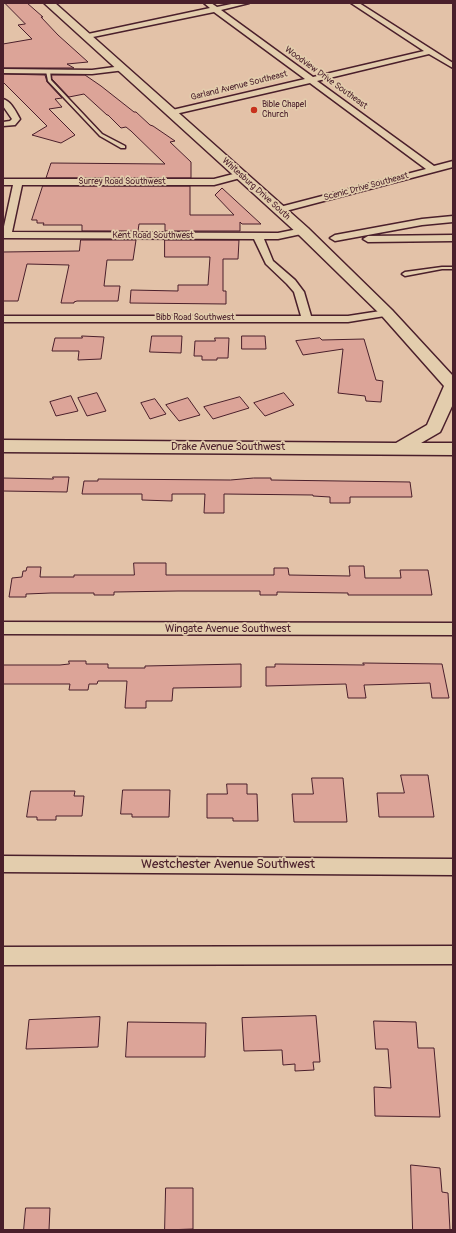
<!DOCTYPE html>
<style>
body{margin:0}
#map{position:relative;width:456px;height:1233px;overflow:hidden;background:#e3c2a8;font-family:Pangolin,sans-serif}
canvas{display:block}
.frame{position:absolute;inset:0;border:4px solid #4a1f2b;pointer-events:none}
</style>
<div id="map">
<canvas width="456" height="1233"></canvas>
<div class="frame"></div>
</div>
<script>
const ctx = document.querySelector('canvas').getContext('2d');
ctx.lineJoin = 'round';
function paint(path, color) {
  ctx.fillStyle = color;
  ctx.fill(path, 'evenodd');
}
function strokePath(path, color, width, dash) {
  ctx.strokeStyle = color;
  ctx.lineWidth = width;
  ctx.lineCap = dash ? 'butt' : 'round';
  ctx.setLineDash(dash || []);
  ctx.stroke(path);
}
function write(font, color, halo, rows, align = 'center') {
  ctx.font = font + ' Pangolin,sans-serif';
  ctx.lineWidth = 3.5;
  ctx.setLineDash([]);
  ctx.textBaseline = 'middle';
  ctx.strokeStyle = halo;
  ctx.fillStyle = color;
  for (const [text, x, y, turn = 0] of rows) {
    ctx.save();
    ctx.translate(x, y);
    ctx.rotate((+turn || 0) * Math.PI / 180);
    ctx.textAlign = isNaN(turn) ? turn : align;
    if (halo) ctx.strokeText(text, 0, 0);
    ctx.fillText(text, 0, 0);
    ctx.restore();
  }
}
const building = new Path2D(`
 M5,3H27L43,17H41L58,35L88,62L67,64L74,68H3V44L32,39L18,25L25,24Z
 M3,74L45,75L47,82L62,98L55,99L62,107L49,109L75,135L61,143L32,135L47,126L3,82Z
 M52,75H85L101,86L134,112H136L150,125L153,126L175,141L170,142L191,162V178H46L51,163L165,164L131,131L126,127L121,128L108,115H107L84,94L69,97L52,79Z
 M43,186H190V215H234L215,195L222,188L261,224H242L240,222V231H165V224H139L138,231H82V225H43L44,223H37V220H32Z
 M81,240H136L133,260H107L104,286H120L118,301H77L74,302V303H61L69,265L27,264L18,301H3V252L79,251Z
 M165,240H239L238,259H223V291H226V304L130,303L131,290L178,291V285H208L210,257H165Z
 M82,336L104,337L101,359L78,360L79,351H52L55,338H82Z
 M152,336H182L181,353L150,352Z
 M242,336H265L266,349H242Z
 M215,338H229L228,358H217V360H202V356H194L195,341H215Z
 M320,338L322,340L364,339L376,380L383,381L381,402L366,401L365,396L338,393L343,349L303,355L296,341Z
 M97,393L106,411L87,416L78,398Z
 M284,393L294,405L265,416L254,403Z
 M71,396L78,411L56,416L50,402Z
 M240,397L249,408L213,419L204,407Z
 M188,398L200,415L179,421L166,405Z
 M155,399L166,414L150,419L141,403Z
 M53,477H69L67,492L3,491V478L53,479Z
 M254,478H271V480L410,482L412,497H350V503H330V497L313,496V495L224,494V513H204L205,494H172V501L142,500V494H82L84,481H98V479L230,480Z
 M134,563H166V575H274V568H288L289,575L350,576L349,566H364L365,578H401L400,570H428L432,595H348V593L277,592V595H260V591H178L114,592V595H94V593H51L26,594V597H9L12,578L22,577L23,571H26L27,567H41L40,577H74V575H134Z
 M69,661H86V664H108V668H145V666L241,664V687L173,688L172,701H146V708H125L127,681H98L97,684H89L88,690H69L70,684H3V665H60L69,664Z
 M363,663L442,664L449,698H432L430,683L364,685L366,698H348L346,684L266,686V667H275V664L364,665Z
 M401,775H428L434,817H379L377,793H404Z
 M312,778H343L347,822H294L292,794H313Z
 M227,784H247V794H257L258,821H233V818H207V794H227Z
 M123,790H170L169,817H132V814H121Z
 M31,791H75L74,796H84L82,816H56V820H37V817H27Z
 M316,1016L320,1062H313L314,1070L295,1071V1064L283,1065L282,1050L244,1051L242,1018Z
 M100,1017L98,1047L26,1049L29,1020Z
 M374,1021L416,1022L418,1048H434L440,1117L375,1116L374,1087L391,1088L388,1049H376Z
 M128,1022L206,1023L205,1057H126Z
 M411,1165L440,1168L442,1192L448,1193L450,1230H413Z
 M166,1188H193V1229L165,1230Z
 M26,1208H50L49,1230H24Z`);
paint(building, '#dca498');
strokePath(building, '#4a1f2b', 1);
const lane = new Path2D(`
 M48,70L50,71L51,80L102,134L125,146V148H121L100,136L48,81L46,71Z
 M442,267H453V269H442L405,276L402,274L405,272Z`);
const street = new Path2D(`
 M204,3H211L217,7L236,3H249L221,10L313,77L424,51L351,3H359L453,63V68L429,54L317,81L434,166L453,161V167L282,212H276L274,210L276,208L426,169L310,83L171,115H168V111L305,79L214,12L88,38L84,36L88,34L210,8Z
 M122,66H125V70L92,74L3,73V69L92,70Z
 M3,99C11,101 16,112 20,119L15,125L3,126V122L10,121L12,119L3,106Z
 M241,172L245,175L244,177L214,185H22L12,232L278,233L303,228L308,231L306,233L278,239H264L273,261L295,280L304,292L311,316H348L387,310L392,313L391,315L348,322H3V316H301L294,292L287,284L266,264L254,239L3,238V231L13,185H3V179H214Z
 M453,216V222L422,225L335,241L330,238L335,235L422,219Z
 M453,235V241L368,242L363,239L368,236Z
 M3,622L453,623V635L3,634Z
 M3,856L453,859V875L3,872Z
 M453,946V964L3,965V947Z`);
const secondary = new Path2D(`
 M44,3H55L308,228L392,310L453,376V404L442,428L440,432L421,443H453V455L3,452V440L396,443L427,425L444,386L382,316L298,234Z`);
strokePath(lane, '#4a1f2b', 3);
strokePath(street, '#4a1f2b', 3);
strokePath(secondary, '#4a1f2b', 3);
paint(lane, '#e3cdad');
paint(street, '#e3cdad');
paint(secondary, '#e3cdad');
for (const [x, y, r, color] of [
 [254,110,4,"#c8321e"]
]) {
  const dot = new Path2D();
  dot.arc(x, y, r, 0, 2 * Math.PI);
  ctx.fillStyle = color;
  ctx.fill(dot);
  strokePath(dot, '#e3cdad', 1.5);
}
write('9px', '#4a1f2b', '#e3cdad', [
 ["Woodview Drive Southeast",326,78,36],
 ["Garland Avenue Southeast",239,86,-14],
 ["Surrey Road Southwest",122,182],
 ["Scenic Drive Southeast",366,187,-15],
 ["Whitesburg Drive South",256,189,42],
 ["Kent Road Southwest",153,236],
 ["Bibb Road Southwest",195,318]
]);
write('9px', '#4a1f2b', '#e3cdad', [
 ["Bible Chapel",262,105],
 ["Church",262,115]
], 'left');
write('11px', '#4a1f2b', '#e3cdad', [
 ["Drake Avenue Southwest",228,447],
 ["Wingate Avenue Southwest",228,629]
]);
write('13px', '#4a1f2b', '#e3cdad', [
 ["Westchester Avenue Southwest",228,865]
]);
</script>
